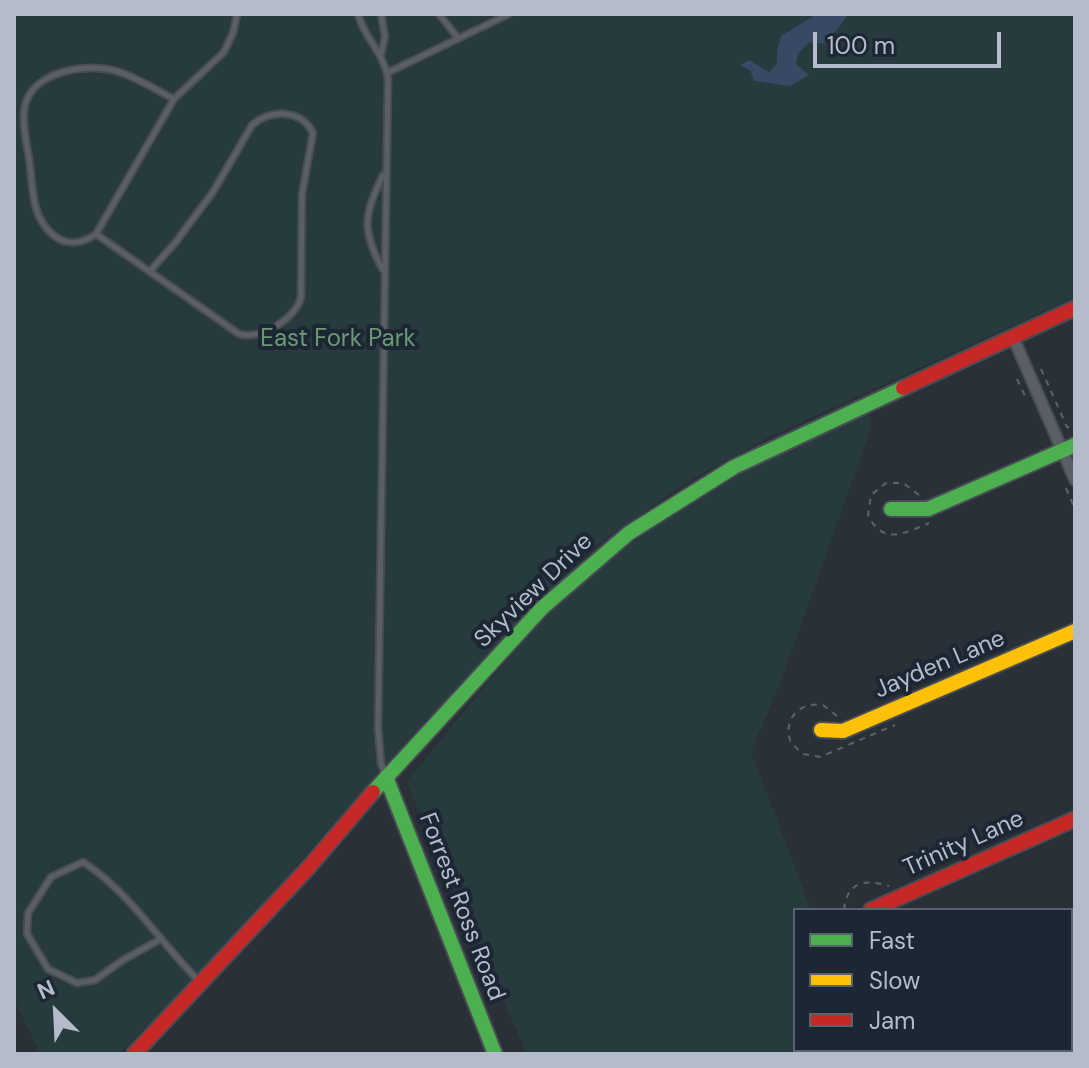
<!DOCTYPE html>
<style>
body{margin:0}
#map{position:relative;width:1089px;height:1068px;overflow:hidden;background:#2a3038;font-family:"DM Sans",sans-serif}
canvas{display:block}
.frame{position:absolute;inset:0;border:16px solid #b4bcc9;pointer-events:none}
.legend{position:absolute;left:793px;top:908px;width:280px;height:144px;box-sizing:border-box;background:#1d2633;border:2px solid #59626f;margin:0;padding:10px 14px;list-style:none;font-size:24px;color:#b4bcc9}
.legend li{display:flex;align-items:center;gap:16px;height:40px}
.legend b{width:40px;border:2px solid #59626f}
.north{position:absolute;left:16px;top:972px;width:80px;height:80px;-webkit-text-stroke:6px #1d2633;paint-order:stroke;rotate:336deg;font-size:22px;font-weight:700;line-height:32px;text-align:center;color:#b4bcc9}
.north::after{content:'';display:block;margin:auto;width:28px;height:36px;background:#b4bcc9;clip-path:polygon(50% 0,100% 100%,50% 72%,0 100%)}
.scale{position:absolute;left:813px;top:32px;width:188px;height:36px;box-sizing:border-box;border:4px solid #b4bcc9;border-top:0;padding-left:10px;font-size:24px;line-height:28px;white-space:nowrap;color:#b4bcc9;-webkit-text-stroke:6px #1d2633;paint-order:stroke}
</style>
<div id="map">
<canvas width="1089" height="1068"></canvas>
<div class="frame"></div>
<ul class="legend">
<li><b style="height:10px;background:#4caf50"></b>Fast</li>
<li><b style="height:10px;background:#ffc107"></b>Slow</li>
<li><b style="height:10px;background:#c62828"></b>Jam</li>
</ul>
<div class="north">N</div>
<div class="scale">100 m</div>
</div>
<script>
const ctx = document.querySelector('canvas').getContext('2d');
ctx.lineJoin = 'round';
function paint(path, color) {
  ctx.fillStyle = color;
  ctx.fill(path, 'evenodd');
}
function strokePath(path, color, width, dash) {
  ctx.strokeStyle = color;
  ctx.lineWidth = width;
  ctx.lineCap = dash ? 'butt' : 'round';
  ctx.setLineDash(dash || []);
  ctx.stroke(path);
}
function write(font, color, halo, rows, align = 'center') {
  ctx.font = font + ' "DM Sans",sans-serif';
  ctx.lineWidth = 8;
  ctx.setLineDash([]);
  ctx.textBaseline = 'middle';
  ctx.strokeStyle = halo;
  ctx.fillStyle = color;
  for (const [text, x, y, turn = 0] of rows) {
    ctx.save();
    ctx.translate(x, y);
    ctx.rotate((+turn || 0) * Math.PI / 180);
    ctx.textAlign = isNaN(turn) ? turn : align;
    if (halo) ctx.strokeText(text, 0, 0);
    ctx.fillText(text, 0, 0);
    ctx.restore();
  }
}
paint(new Path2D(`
 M14,14H1075V297L769,437L682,485L584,555L412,735L211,962L119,1054H40L14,999Z
 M868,411L872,425L781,681L751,752L811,910H795V1050H868L870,1054H527L406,782C450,730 492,675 539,625C631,527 748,466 868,411Z`), '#273a3e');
paint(new Path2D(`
 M817,14H849L826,44L809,42L798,54L796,64L809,75L790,86L754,81L750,70L740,65L749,60L769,72L777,64V51L781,36Z`), '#384963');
const lane = new Path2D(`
 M358,14C365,40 384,52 388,79L378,728L381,763L386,776
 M439,14L458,38
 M381,54L385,37L381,14
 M387,73L509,14
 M174,99C156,90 138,78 119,72C89,62 34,70 25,105C21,124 28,148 30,166C33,190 32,217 52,234C66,246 82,244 96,234L174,99L224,52L233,33L237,14
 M383,175C364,215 361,230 383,270
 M96,234L239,334C261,340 296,319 301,297L302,194L313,133C301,109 271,109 252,125L213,192L175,243L151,270
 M159,940L123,960L95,980L77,983L48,969L27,934L28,913L51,877L83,862C130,892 161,944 200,982`);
const street = new Path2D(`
 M1013,337L1075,480
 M975,1050L976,1054`);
const fast = new Path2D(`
 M891,509H928L1075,445
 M386,777L495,1054
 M373,792L542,608L629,533L734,467L903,388`);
const slow = new Path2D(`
 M821,730L843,731L1075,631`);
const jam = new Path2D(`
 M903,388L1075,308
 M871,910L1075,819
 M134,1054L308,868L373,792`);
strokePath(lane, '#484c53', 9);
strokePath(street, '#484c53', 14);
strokePath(fast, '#484c53', 18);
strokePath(slow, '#484c53', 18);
strokePath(jam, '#484c53', 18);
strokePath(new Path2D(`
 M1041,369L1067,427L1075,430
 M1017,379L1025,396
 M1066,488L1075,509
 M919,495L903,483H886L871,495L868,515C883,546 905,533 929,523
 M837,716L823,705C799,701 782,720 791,743L803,754L820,757L895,725
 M844,910C847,881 865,879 889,886`), '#5d636a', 2, [6, 6]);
strokePath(lane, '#5a5e66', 5);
strokePath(street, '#5a5e66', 10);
strokePath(fast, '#4caf50', 14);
strokePath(slow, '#ffc107', 14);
strokePath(jam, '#c62828', 14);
write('24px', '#6b9a76', '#1d2633', [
 ["East Fork Park",338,340]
]);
write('24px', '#b4bcc9', '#1d2633', [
 ["Skyview Drive",534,591,-44],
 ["Jayden Lane",940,665,-23],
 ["Trinity Lane",964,844,-24],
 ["Forrest Ross Road",461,907,69]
]);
</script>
